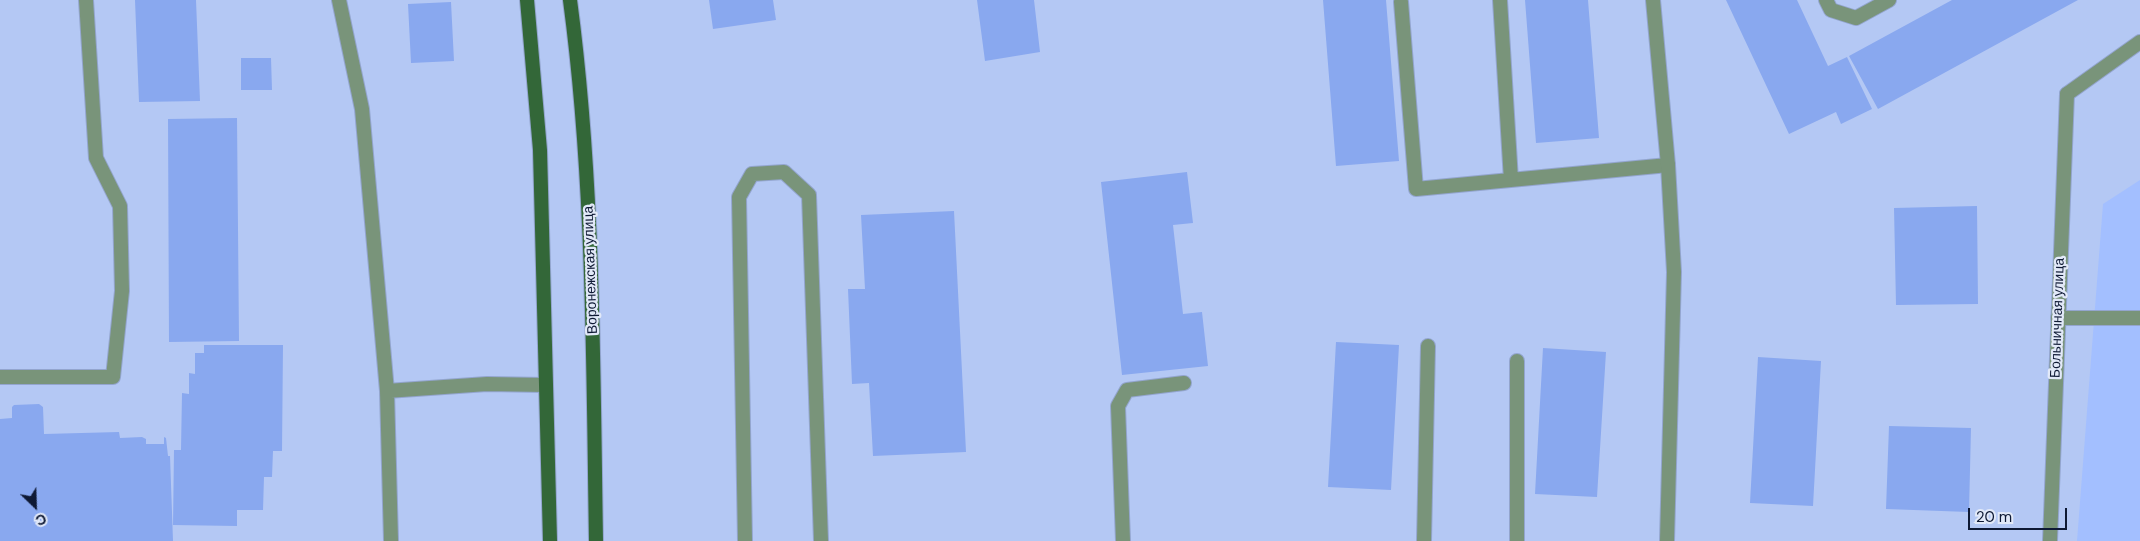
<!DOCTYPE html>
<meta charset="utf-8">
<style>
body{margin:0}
#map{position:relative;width:2140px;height:541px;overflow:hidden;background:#b4c8f4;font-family:"DM Sans",sans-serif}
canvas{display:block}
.north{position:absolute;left:10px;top:481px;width:50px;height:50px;-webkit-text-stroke:4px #e2e9f8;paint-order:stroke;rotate:156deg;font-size:14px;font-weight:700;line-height:20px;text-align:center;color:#0e1934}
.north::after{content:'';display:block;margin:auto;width:18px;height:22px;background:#0e1934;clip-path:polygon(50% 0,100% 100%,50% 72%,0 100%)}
.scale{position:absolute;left:1968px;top:508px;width:99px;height:22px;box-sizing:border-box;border:2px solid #0e1934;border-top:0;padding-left:6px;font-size:15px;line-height:18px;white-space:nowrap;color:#0e1934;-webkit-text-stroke:4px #e2e9f8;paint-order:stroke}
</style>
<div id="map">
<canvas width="2140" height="541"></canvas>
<div class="north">С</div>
<div class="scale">20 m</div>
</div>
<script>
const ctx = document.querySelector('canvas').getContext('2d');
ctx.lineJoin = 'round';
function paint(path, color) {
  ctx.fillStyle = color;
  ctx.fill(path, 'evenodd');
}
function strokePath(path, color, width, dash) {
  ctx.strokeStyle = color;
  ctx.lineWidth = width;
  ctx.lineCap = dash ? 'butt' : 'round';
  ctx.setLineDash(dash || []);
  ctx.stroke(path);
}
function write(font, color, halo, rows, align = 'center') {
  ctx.font = font + ' "DM Sans",sans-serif';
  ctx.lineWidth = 4.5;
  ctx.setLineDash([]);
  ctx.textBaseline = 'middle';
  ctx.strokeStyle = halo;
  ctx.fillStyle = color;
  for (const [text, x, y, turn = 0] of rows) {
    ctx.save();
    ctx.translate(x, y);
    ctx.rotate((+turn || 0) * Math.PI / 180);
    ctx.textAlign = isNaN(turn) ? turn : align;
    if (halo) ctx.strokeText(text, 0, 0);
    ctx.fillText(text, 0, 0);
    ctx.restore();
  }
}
paint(new Path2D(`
 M2140,180V541H2077L2103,204Z`), '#a3bfff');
paint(new Path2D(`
 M135,0H196L200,101L139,102Z
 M709,0H773L776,20L713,29Z
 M977,0H1034L1040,52L985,61Z
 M1323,0H1386L1399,161L1336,166Z
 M1525,0H1588L1599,138L1536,143Z
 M1726,0H1797L1828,66L1847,57L1872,109L1841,124L1836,112L1789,134Z
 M1952,0H2078L1878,109L1849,56Z
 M451,2L454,61L411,63L408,4Z
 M241,58H271L272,90H241Z
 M237,118L239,341L169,342L168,119Z
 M1187,172L1193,223L1173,225L1183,314L1202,312L1208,366L1122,375L1101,182Z
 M1977,206L1978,304L1896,305L1894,208Z
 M954,211L966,452L873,456L869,383L852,384L848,289H865L861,215Z
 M1336,342L1399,345L1391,490L1328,487Z
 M204,345H283L282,451H273L272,477H264L263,510H237V526L173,525L174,450H181L182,393L189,394V373L195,374V353H204Z
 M1543,348L1606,352L1597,497L1535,494Z
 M1758,357L1821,361L1813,506L1750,503Z
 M39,404L43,407L44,434L119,432L120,438L142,437L146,439V444H164V437L166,438L168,456H170L173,541H0V419L12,418V407L14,405Z
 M1889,426L1971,428L1969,512L1886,509Z`), '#89a8ef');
const service = new Path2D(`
 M339,0L362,109L387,391L487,384L545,385
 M1500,0L1511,180
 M1826,0L1831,10L1856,18L1889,0
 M1401,2L1416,189L1668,165
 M2067,94L2140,42
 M2058,318H2140
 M0,377H113L122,291L120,206L96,158L86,0
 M387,391L391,541
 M745,541L739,197L752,174L784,172L809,195L821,541
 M1123,541L1118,406L1127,390L1184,383
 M1424,541L1428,346
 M1517,541V361`);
const minor = new Path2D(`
 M1653,0L1668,165L1674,272L1667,541
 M2050,541L2067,94`);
const primary = new Path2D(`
 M527,0L540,150L550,541
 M570,0C594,179 593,361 596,541`);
strokePath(service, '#93a5ce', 16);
strokePath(minor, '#93a5ce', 16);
strokePath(primary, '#93a5ce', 16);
strokePath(service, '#79947a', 14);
strokePath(minor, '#79947a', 14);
strokePath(primary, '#336738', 14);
write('14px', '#0e1934', '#e2e9f8', [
 ["Воронежская улица",591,270,-92],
 ["Больничная улица",2058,318,-88]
]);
</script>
